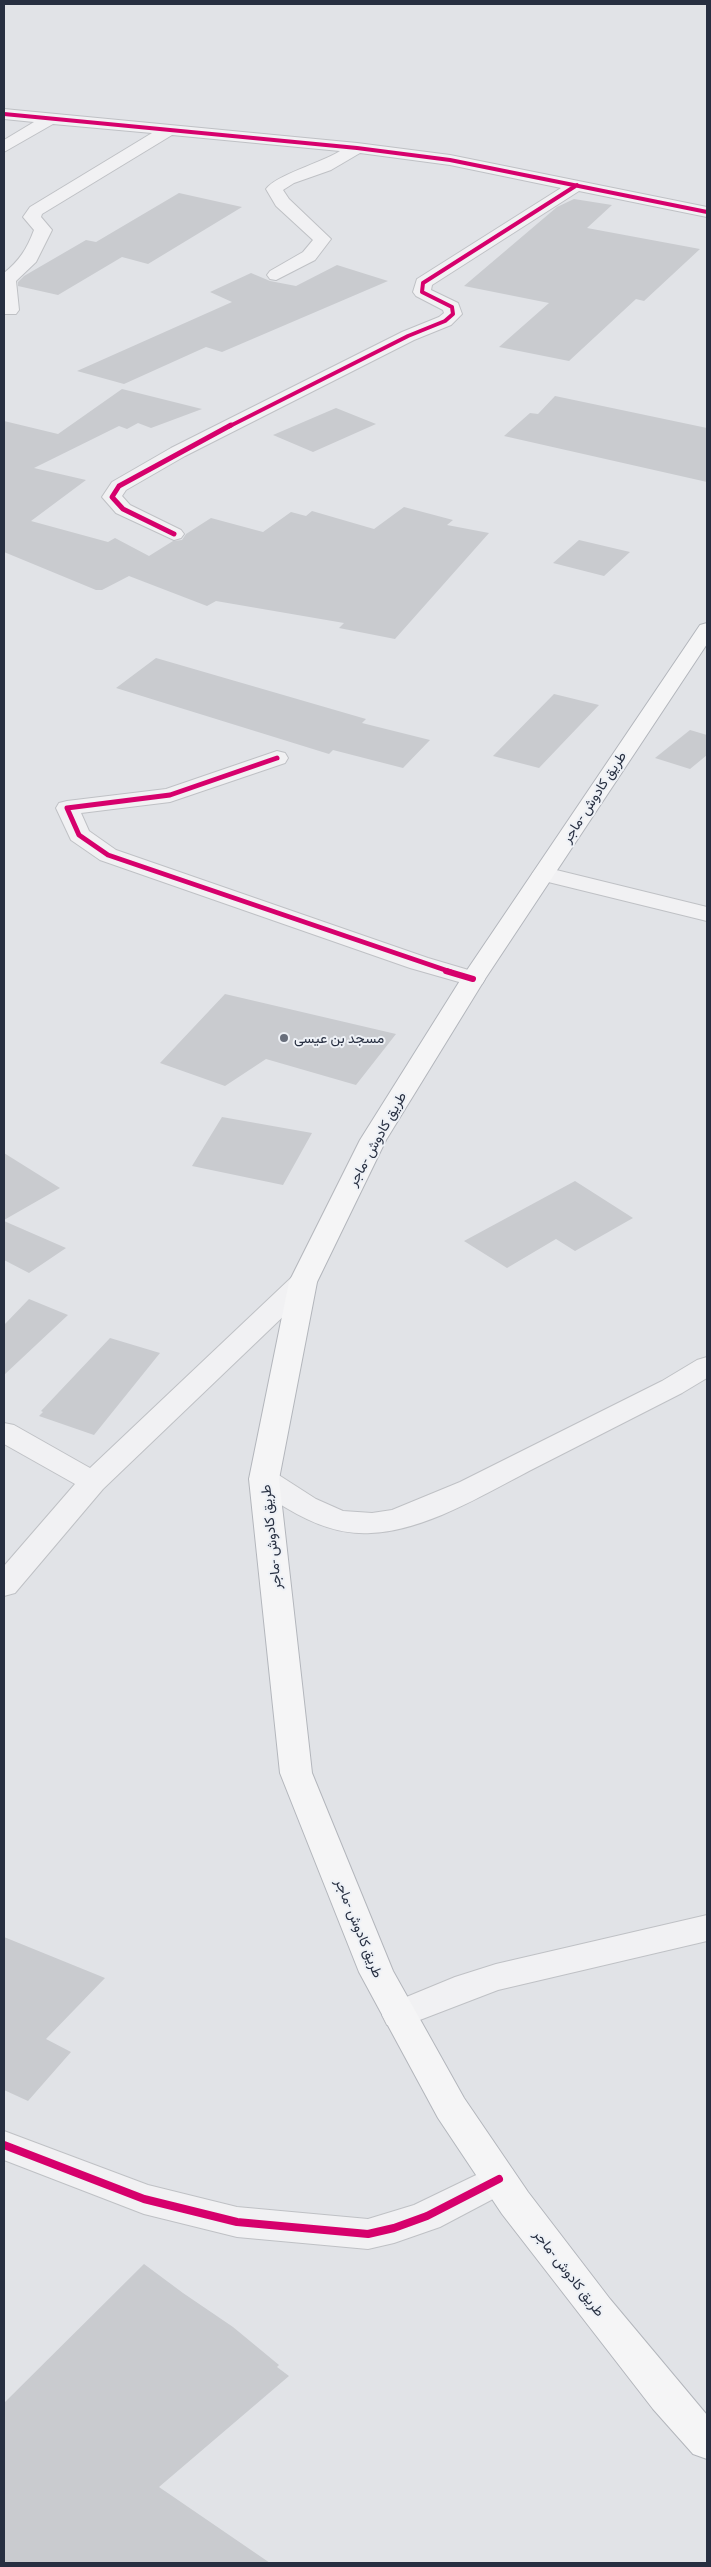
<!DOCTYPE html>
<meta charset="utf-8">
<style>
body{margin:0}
#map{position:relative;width:711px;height:2567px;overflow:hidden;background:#e1e3e7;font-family:Ubuntu,sans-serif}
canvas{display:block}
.frame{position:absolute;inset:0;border:5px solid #272f41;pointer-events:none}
</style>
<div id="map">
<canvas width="711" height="2567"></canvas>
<div class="frame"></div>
</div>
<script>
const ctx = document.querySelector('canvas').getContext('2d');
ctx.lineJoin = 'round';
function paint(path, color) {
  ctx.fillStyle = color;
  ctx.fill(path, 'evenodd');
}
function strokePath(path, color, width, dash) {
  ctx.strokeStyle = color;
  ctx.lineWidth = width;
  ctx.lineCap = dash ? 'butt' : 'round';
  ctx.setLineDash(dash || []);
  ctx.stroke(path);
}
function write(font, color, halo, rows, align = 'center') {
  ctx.font = font + ' Ubuntu,Vazirmatn,sans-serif';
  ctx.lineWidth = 4;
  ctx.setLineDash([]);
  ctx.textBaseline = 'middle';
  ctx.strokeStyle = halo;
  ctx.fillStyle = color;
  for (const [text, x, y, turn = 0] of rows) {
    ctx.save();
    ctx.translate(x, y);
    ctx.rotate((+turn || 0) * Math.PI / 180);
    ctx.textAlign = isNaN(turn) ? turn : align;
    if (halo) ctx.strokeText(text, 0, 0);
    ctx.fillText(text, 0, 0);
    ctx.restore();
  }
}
paint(new Path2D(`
 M179,193L242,207L148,264L122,257L58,295L18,286V282L24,276L86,240L96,242Z
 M574,199L612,205L587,228L700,249L644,301L636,299L569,361L499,347L549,303L464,286L557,207Z
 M337,265L388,281L222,352L206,347L124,384L77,371L232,302L210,292L251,273L270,281L296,286Z
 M122,389L202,409L151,428L138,423L127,429L119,426L34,468L86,480L31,521L108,542L115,538L149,556L173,541L182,540L186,534L211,518L263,532L291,512L306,516L312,511L374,529L404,507L453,520L447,525L489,533L395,639L339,628L344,623L216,601L207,606L129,576L102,590H96L4,552V421L58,434Z
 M555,396L707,428V482L504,436L530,413L538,414Z
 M336,408L376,424L313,452L273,435Z
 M579,540L630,552L604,576L553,563Z
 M156,658L366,719L362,723L430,740L403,768L333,750L329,754L116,688Z
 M554,694L599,705L539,768L493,756Z
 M690,730L707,735V755L690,769L655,758Z
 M225,994L396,1034L356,1085L266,1059L225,1086L160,1063Z
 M222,1117L312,1133L283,1185L192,1166Z
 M4,1153L60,1188L4,1220Z
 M575,1181L633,1218L575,1251L556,1239L507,1268L464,1241Z
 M4,1221L66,1248L29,1273L4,1260Z
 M29,1299L68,1315L4,1375V1325Z
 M110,1338L160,1353L94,1435L39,1416L43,1412L41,1411Z
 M4,1937L105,1978L46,2039L71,2052L28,2101L4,2090Z
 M144,2264L183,2293L233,2327L279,2365L277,2367L289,2376L159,2487L270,2563H4V2403Z`), '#c9cbcf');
const minor = new Path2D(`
 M4,109L357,143L450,155L707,207V217L579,191L432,285L431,290L458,303L462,314L451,325L414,340L185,456L126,490L122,496L130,505L181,530L184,534L181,538L174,540L116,513L102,497L112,482L171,448L402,332L439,317L444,313L443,310L416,296L413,292L417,279L561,188L450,165L360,153L331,170L294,183L283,190L289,199L331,239L315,260L276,280L270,279L267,275L270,271L303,252L313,240L276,206L266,189C276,175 321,163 340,151L172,135L42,214L41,217L52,230L36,262L16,281L19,310L16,314H4V273C19,261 27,249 34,230L23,217L30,207L152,133L53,124L4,152V140L34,122L4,119Z
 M277,751L285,753L288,758L285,763L170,802L81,813L89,831L116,850L428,958L482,974L485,979L482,984L473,986L410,968L100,860L71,840L56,808L59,803L67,801L166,789Z
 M544,867L707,907V921L536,879L532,874L536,869Z
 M303,1274L313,1276L317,1282L313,1288L103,1489L15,1593L4,1596V1566L75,1484L4,1444V1423L14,1425L90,1468L293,1276Z
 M707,1357V1378L682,1393C631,1419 580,1445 529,1471C483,1495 424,1531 371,1533C341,1535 313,1524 288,1509C275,1501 258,1492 249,1479L254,1472L264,1469L274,1472L316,1499L343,1511L372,1513L392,1510L460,1482L662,1381L697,1360Z
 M707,1915V1941L498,1990L399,2028L387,2025L382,2015L387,2005L455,1977L496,1964Z
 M4,2131L148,2185L237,2207L368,2219L414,2205L499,2164L512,2169L517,2179L512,2189L440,2227L394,2243L368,2249L237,2237L144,2214L4,2160Z`);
const highway = new Path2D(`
 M707,623V644L485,979L386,1140L317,1282L279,1479L312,1773L393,1971L464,2098L528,2192L610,2299L707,2415V2459L693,2454L653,2409L502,2214L438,2118L359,1972L280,1773L249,1479L289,1282L360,1140L461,979L700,625Z`);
strokePath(minor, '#bfc1c5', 2);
strokePath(highway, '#b3b6bc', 2);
paint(minor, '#f1f1f3');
paint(highway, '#f5f5f6');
strokePath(new Path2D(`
 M4,114L357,148L450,160L707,212
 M228,427L408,336L445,321L453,314L452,307L422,292L423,283L577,185`), '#d6006c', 4);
strokePath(new Path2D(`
 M174,534L123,509L112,497L119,486L231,425
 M277,758L170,795L67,808L79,835L108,855L451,972`), '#d6006c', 5);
strokePath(new Path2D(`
 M446,971L473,979`), '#d6006c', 6);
strokePath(new Path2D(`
 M4,2145L144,2199L237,2222L368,2234L394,2228L427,2216L499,2179`), '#d6006c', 8);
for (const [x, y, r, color] of [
 [284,1038,5,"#686e7b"]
]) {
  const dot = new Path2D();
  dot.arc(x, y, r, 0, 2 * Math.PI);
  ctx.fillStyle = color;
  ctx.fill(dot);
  strokePath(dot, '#eef1f6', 2);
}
write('14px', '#272f41', '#eef1f6', [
 ["طريق كادوش -ماجر",594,797,-57],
 ["طريق كادوش -ماجر",377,1139,-61],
 ["طريق كادوش -ماجر",271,1537,-96],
 ["طريق كادوش -ماجر",359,1928,68],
 ["طريق كادوش -ماجر",569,2273,52]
]);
write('14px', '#272f41', '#eef1f6', [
 ["مسجد بن عيسى",294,1038]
], 'left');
</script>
